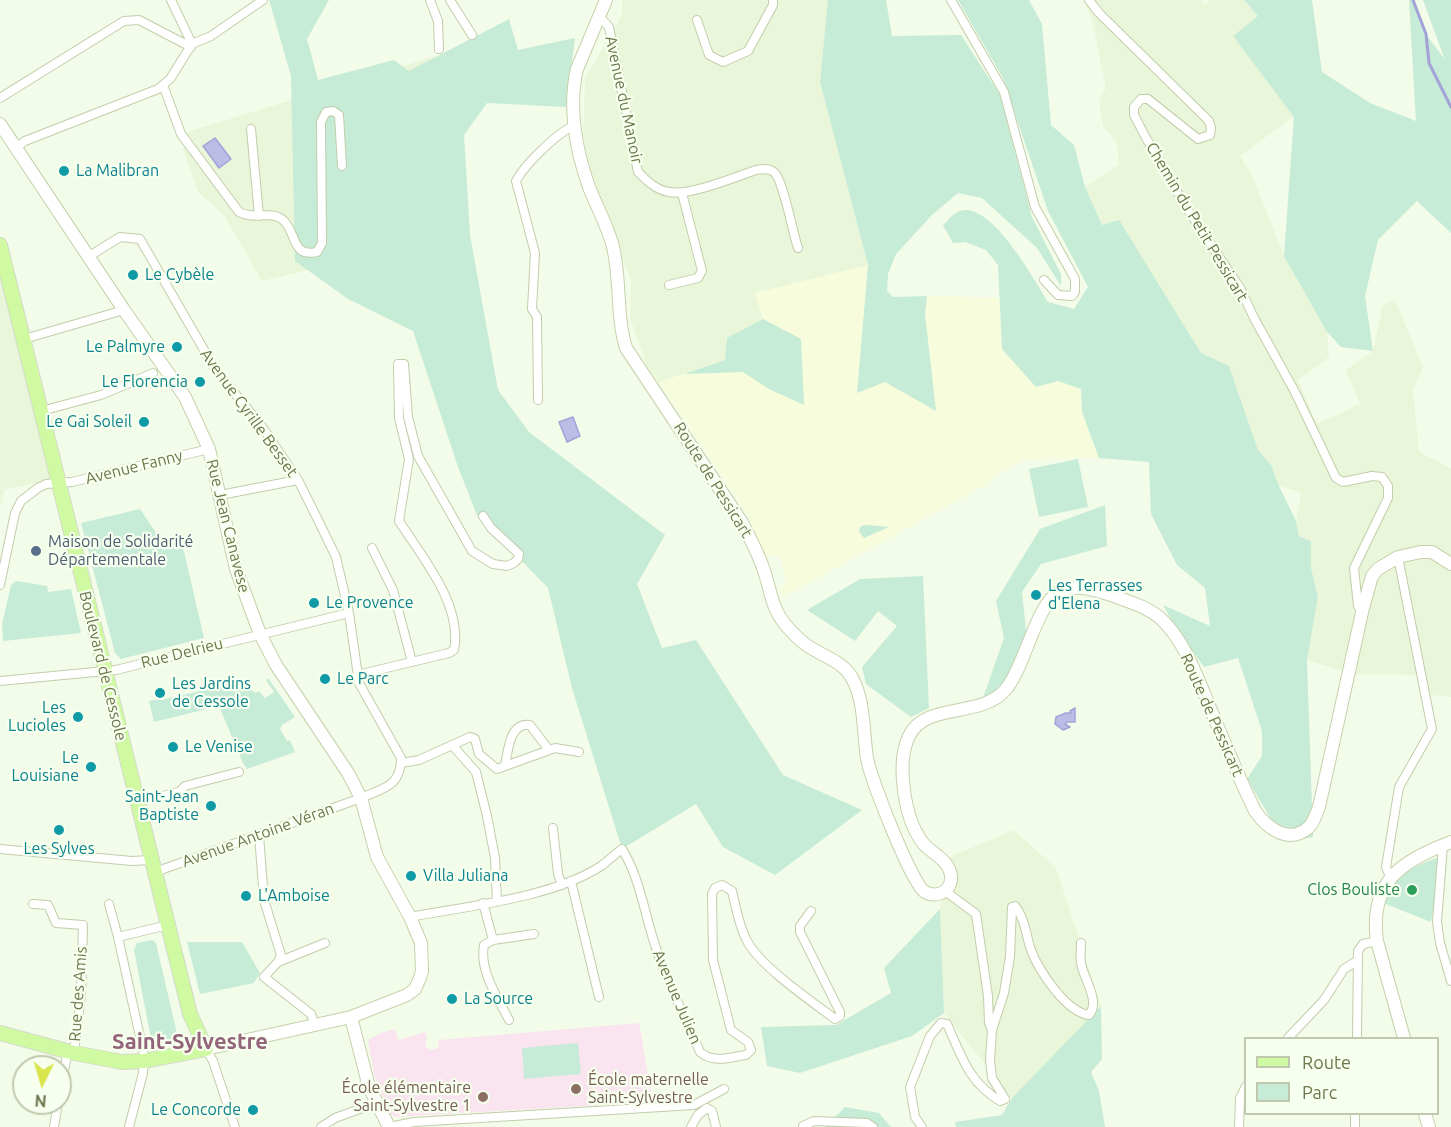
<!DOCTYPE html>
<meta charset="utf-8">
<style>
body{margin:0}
#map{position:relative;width:1451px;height:1127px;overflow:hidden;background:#f3fce8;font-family:Ubuntu,sans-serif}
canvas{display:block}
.legend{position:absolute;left:1244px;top:1037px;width:195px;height:78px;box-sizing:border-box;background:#f7ffef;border:2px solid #c0c9ae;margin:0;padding:8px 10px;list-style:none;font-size:18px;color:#6e774c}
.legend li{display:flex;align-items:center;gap:12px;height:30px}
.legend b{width:30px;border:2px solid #c0c9ae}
.north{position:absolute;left:12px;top:1055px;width:60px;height:60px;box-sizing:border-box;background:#f7ffef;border:2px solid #c0c9ae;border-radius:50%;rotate:185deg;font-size:16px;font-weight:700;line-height:24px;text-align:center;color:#6e774c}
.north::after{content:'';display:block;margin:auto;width:21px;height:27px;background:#d9e54e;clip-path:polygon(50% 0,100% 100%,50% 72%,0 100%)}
</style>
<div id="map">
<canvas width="1451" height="1127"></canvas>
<ul class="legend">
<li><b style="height:8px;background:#cffaa1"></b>Route</li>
<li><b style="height:16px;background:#c6ebd7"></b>Parc</li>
</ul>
<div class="north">N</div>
</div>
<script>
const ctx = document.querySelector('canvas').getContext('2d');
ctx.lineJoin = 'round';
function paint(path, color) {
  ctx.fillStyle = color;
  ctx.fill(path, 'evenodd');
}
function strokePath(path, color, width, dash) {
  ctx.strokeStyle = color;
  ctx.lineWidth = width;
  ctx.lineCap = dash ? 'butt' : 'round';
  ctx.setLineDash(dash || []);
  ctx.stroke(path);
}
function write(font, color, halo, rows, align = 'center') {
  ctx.font = font + ' Ubuntu,sans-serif';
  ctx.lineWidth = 4.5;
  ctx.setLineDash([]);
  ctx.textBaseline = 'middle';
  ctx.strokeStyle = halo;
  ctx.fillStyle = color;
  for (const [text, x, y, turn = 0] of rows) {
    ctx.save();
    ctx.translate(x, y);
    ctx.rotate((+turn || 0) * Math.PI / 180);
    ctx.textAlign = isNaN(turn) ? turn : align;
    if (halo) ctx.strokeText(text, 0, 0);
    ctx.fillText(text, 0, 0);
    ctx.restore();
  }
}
paint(new Path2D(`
 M622,0H828L820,82L868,265L756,293L763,319L728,338L725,360L659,382L647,366L630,318L631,281L589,167L583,135L585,78L622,15Z
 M1083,0H1200L1205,5L1210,0H1244L1259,16L1233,36L1294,116L1240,156L1253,177L1284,256L1327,332L1329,357L1298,380L1317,424L1360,404L1346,370L1373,351L1383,305L1395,300L1423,367L1413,389L1419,452L1451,468V697L1421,694L1417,675L1353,674L1307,660L1318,597L1311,568V541L1299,536L1296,521L1301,492L1279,486L1271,465L1258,450L1229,366L1201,353L1119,221L1102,225L1085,187L1119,165L1117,143L1103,126L1099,99L1106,88L1092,19Z
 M469,46L497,91L430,176L374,254L262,281L224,215L198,192L183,148L192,143L187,132Z
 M0,243L56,478L4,490L0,509Z
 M1014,830L1056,868L1101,1006L1012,1098L944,1013L940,909L950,857Z`), '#eaf6d9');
paint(new Path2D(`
 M868,265L857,393L925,314L927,296L999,298L1002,349L1058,381L1081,389L1082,412L1099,458L1025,459L1002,472L985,485L783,597L780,589L786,583L780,556L766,557L746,512L659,382L725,360L727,338L763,319L755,293Z`), '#f7fcdc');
paint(new Path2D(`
 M639,1023L653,1102L395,1117L390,1114L374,1075L368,1040L381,1033L395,1029L398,1040L425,1032L427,1037L425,1046L431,1050L438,1048L439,1040Z`), '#f9e4ef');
paint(new Path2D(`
 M269,0H329L307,39L318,80L394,60L409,71L509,19L518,50L575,38L566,107L487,103L464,135L470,235L498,390L529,432L665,535L637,584L662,648L696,640L783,775L862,810L775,875L723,847L696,804L622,849L572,688L548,588L477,515L458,467L413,331L348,299L295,261L291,76Z
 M828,0H886L892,36L961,35L1000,95L1032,217L1061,274V286L1037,248L982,198L958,193L932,215L896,254L888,274L887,291L893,297L927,296L925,314L936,411L885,382L857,393L868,265L820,82Z
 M958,0H1029L1042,24L1051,125L1074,145L1085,187L1102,225L1119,220L1201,353L1229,366L1258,450L1271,465L1279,486L1296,521L1299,536L1311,541V568L1318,597L1307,660L1313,837L1285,842L1247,779L1262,756V731L1238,658L1204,667L1177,630L1163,605L1210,626L1205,588L1177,565L1151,514L1149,462L1099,458L1082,412L1081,389L1058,381L1036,387L1002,349L998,265L986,250L965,242L953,243L943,225C949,219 956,210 965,210C995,209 1034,279 1048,302L1074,309L1088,287L1048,211L1003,78Z
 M1244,0H1312L1322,72L1370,103L1416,121L1409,0H1413L1426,34L1445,60L1423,0H1451V233L1417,201L1378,240L1365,296L1373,351L1341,347L1327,332L1284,256L1294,117L1233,36L1258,16Z
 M763,319L801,339L804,405L769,389L743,372L684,374L725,360L727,338Z
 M1078,459L1088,507L1039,517L1029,469Z
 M1105,505L1107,546L1041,564L1022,592L1027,639L1004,690L983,698L1004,638L996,601L1040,529Z
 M140,509L163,543H182L204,638L121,659L115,653L81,523Z
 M864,525H867L889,527L864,538L859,532L860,527Z
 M923,576L929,708L911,717L866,684L862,667L897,626L878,611L855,641L807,610L860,579Z
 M16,581L47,586L48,592L71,589L81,633L3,641L2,624L11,585Z
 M268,678L295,717L282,725L280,729L287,741L290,740L295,752L247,769L243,763L219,706L154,722L149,701L160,699L161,700L247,680L251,690L256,693L259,691L265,698L274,692L266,680Z
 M1436,858L1442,860L1431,922L1383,903C1393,875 1409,869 1436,858Z
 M940,909L944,1013L912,1036L800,1073L767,1066L761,1027L836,1025L891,993L884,968Z
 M152,940L156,943L178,1038L174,1044L158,1048L152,1044L134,950L137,943Z
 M187,942H242L260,973L254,983L200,994Z
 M1101,1006L1102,1059L1091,1072L1099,1091L1105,1127H956L955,1122L1002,1115L1012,1098Z
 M578,1043L581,1074L524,1079L522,1048Z
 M845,1107L879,1113L891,1127H825Z`), '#c6ebd7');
const water = new Path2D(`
 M215,138L231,159L219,168L203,146Z
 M573,417L580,436L567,442L559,422Z
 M1075,708V722H1067L1065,724L1070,727L1063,730L1055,724L1056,717L1066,713H1071L1070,711Z`);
paint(water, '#bcbce6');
strokePath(water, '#a3a2d8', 1.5);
strokePath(new Path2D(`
 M1413,0L1426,34L1429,63L1451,107`), '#a3a2d8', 3);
const street = new Path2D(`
 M171,0L192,44
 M430,0L438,21L439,49
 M450,0L472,35
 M951,0L1004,92L1035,207L1075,279V292L1072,296L1058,295L1044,280
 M1089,0L1099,13L1209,121L1211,128L1210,135L1198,139L1148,99H1141L1134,107V115L1146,138L1186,207L1240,288L1254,318L1295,392L1336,478L1343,482L1372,476L1382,477L1388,486V498L1354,568L1358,606L1363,608
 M600,17L609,27L638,172C647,181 656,190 669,192C690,196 735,177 756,170C762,169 769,168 774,172C783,179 793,234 798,248
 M697,20L709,55L723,62L748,51L773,5V0
 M192,44L211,36L263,0
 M163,85L181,134L239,212C253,220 271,210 283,220C297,232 291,258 317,252L322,243L321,122L326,112L333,111L339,115L342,166
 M0,98L124,21L139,20L191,47
 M251,129L259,216
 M17,147L25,141L158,89L170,79L192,44
 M88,257L120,237L140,239L215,369L263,428L298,480L315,514L336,557L349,613L359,683L401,758C401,786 384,788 361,798L155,872
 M669,285L698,278L702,271L682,193
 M24,339L124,310
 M538,400L537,317L532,309L535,253L516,181C525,164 557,133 575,125
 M41,411L101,395L153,373
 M220,495L298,480
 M372,548L393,590L412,662
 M0,585L15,513L21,501L38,488L46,484L72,482L209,449
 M357,675L449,653L454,650C463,605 422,557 399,521L409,459L399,418L398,364H404L408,417L418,456L472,551L493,564L507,566L514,563L518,559L519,554L491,528L483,516
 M0,681L116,670L349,613
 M452,745L476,772L487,816L495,858L497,901
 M401,763L419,760L470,737L475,739L479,754L497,769L555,748L579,752
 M505,766C508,752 509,722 530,725L549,750
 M137,802L179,792L185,786L239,772
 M553,828L558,874L562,885
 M259,835L264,900L281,955L278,962L264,977L311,1014L315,1025
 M1443,845L1437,922L1440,943L1451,981
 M0,849L132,861L151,860
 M1390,877L1386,867L1399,787L1432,729L1398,557
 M571,881L599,997
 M945,891L976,914L988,996L989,1023L992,1030
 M483,903L493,940L484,945C479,971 498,998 509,1020
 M33,904L48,905L56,923L83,925L81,995L74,1053
 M109,904L118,937
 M410,917C467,906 552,898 601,866C608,861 615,854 622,849C640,878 644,912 655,945C666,981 685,1017 700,1052C714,1064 730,1057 746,1055L751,1050L748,1042L731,1030L713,960L712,894L715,888L722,885L732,891C736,908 739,926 747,941C760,966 811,1001 835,1019L840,1016V1012L800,932V926L811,911
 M493,940L534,934
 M278,962L325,943
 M1288,1038L1324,1000L1344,969L1357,961
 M1357,1038L1358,951L1363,944L1377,941
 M206,1049L213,1061L235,1127
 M60,1091L68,1051
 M1355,1114V1127
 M54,1127L58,1103
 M129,1127L143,1073L144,1055L118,937L168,925
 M321,1127L335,1118L376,1103
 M389,1127L414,1122L694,1105L724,1089
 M691,1127L698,1115L707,1108L712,1111L716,1127
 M804,1127L803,1126L814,1121L867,1123L873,1127
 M922,1127L915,1117L910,1087L930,1036L941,1023L947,1024C961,1055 969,1083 1000,1101L1005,1099L992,1078L990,1060L992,1030L1004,993L1010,957L1012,907L1015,906C1025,918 1026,936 1031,950C1039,971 1066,1012 1089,1015C1101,1001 1083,978 1081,963C1080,957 1081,949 1081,943
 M1239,1127L1240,1098L1246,1086`);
const secondary = new Path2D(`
 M606,0L577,69C568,107 576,151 589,187C597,207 608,227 613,247C621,281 616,315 626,348L741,521C750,538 760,556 765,574C771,592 772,608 784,623C790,630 797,638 805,644C821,656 842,660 852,678C865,701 863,732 867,758C870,777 912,885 925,892C934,897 946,894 950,884C952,879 951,872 948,867C943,857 930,852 923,843C904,819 896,763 909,736C926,701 982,719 1006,689C1025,667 1036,604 1059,592C1075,583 1095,590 1111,595C1127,601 1145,606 1159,617C1183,638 1196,674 1208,703C1223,739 1238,776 1255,811C1266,827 1288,845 1308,828C1314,823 1316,814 1319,807L1363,608L1372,576L1378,569L1398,557L1421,552H1432L1451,564
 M0,124L124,310L185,397L209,449L236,569L260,634L276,665L348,773L361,798L377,857L410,917L421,943L422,971L420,978L415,989L407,995L351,1017L206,1049
 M351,1017L369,1087L389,1127
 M1404,1038L1377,941C1369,882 1401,861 1451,842
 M1425,1114L1429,1127`);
const primary = new Path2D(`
 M0,245L190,1014L206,1049L144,1061L122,1062L74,1053L0,1033`);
strokePath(street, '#c2cdab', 10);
strokePath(secondary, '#c6d1ab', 14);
strokePath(primary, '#d6d9cd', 16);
strokePath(street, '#fff', 8);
strokePath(secondary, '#fff', 12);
strokePath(primary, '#cffaa1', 14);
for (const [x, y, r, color] of [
 [64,171,6,"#0f9aa8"],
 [133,275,6,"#0f9aa8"],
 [177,347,6,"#0f9aa8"],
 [200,382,6,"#0f9aa8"],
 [144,422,6,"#0f9aa8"],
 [36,551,6,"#5c6f8a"],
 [1036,595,6,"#0f9aa8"],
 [314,603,6,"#0f9aa8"],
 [325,679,6,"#0f9aa8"],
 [160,693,6,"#0f9aa8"],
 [78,717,6,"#0f9aa8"],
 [173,747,6,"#0f9aa8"],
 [91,767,6,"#0f9aa8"],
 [211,806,6,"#0f9aa8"],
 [59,830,6,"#0f9aa8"],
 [411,876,6,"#0f9aa8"],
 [1412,890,6,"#2e9e5b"],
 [246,896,6,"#0f9aa8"],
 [452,999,6,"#0f9aa8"],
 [576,1089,6,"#8d6e63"],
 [483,1097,6,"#8d6e63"],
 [253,1110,6,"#0f9aa8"]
]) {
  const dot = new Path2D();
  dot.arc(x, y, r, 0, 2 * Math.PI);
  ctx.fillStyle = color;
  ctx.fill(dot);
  strokePath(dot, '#f7ffef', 2);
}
write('16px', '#6e774c', '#f7ffef', [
 ["Avenue du Manoir",624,100,78],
 ["Chemin du Petit Pessicart",1197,222,59],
 ["Avenue Cyrille Besset",249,413,54],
 ["Avenue Fanny",134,467,-14],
 ["Route de Pessicart",713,480,58],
 ["Rue Jean Canavese",228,526,76],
 ["Rue Delrieu",182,653,-14],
 ["Boulevard de Cessole",103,666,76],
 ["Route de Pessicart",1212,715,66],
 ["Avenue Antoine Véran",258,835,-20],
 ["Rue des Amis",78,994,-86],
 ["Avenue Julien",677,997,67]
]);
write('16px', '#0d838f', '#f7ffef', [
 ["La Malibran",76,171],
 ["Le Cybèle",145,275],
 ["Le Palmyre",165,347,"right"],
 ["Le Florencia",188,382,"right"],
 ["Le Gai Soleil",132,422,"right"],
 ["Les Terrasses",1048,586],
 ["d'Elena",1048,604],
 ["Le Provence",326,603],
 ["Le Parc",337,679],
 ["Les Jardins",172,684],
 ["de Cessole",172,702],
 ["Les",66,708,"right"],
 ["Lucioles",66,726,"right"],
 ["Le Venise",185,747],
 ["Le",79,758,"right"],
 ["Louisiane",79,776,"right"],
 ["Saint-Jean",199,797,"right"],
 ["Baptiste",199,815,"right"],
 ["Les Sylves",59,849,"center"],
 ["Villa Juliana",423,876],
 ["L'Amboise",258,896],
 ["La Source",464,999],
 ["Le Concorde",241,1110,"right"]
], 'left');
write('16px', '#4e5e75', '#f7ffef', [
 ["Maison de Solidarité",48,542],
 ["Départementale",48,560]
], 'left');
write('16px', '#27864d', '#f7ffef', [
 ["Clos Bouliste",1400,890]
], 'right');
write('16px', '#785e54', '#f7ffef', [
 ["École maternelle",588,1080],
 ["Saint-Sylvestre",588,1098],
 ["École élémentaire",471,1088,"right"],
 ["Saint-Sylvestre 1",471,1106,"right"]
], 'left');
write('bold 22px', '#93647a', '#f7ffef', [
 ["Saint-Sylvestre",190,1042]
]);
</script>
